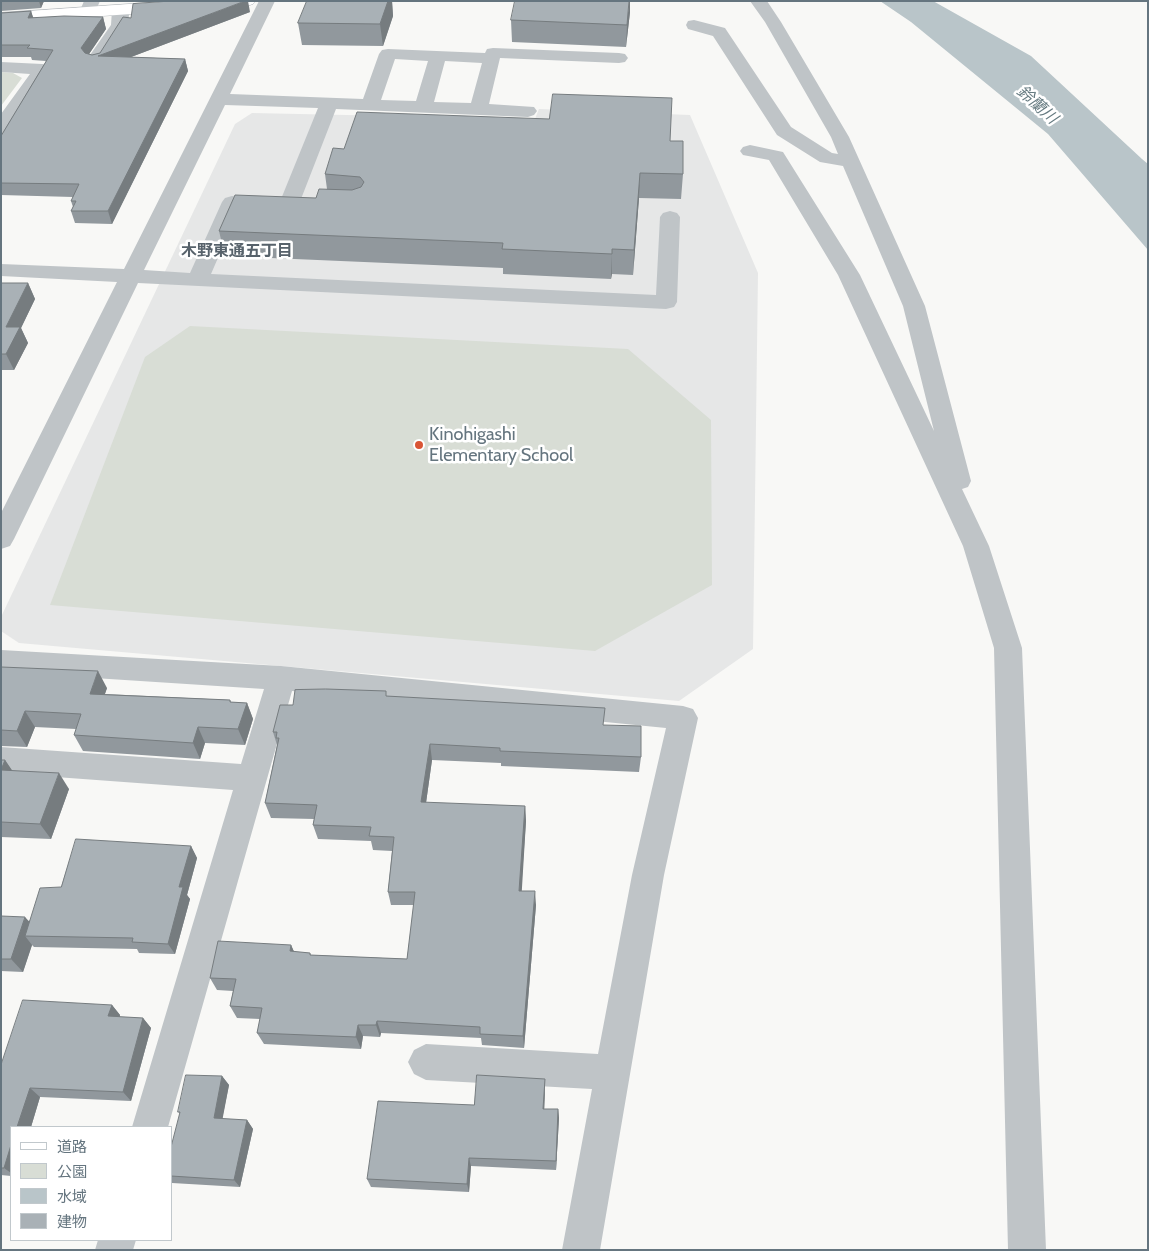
<!DOCTYPE html>
<meta charset="utf-8">
<style>
body{margin:0}
#map{position:relative;width:1149px;height:1251px;overflow:hidden;background:#f8f8f6;font-family:Cabin,"Noto Sans JP",sans-serif}
canvas{display:block}
.frame{position:absolute;inset:0;border:2px solid #65757f;pointer-events:none}
.legend{position:absolute;left:10px;top:1126px;width:162px;height:115px;box-sizing:border-box;background:#fff;border:1px solid #c1c8cc;margin:0;padding:6px 9px;list-style:none;font-size:15px;color:#65757f}
.legend li{display:flex;align-items:center;gap:10px;height:25px}
.legend b{width:25px;border:1px solid #c1c8cc}
</style>
<div id="map">
<canvas width="1149" height="1251"></canvas>
<div class="frame"></div>
<ul class="legend">
<li><b style="height:6px;background:#fff"></b>道路</li>
<li><b style="height:14px;background:#d8ddd5"></b>公園</li>
<li><b style="height:14px;background:#b9c5c9"></b>水域</li>
<li><b style="height:14px;background:#a9b1b6"></b>建物</li>
</ul>
</div>
<script>
const ctx = document.querySelector('canvas').getContext('2d');
ctx.lineJoin = 'round';
function paint(path, color) {
  ctx.fillStyle = color;
  ctx.fill(path, 'evenodd');
}
function strokePath(path, color, width, dash) {
  ctx.strokeStyle = color;
  ctx.lineWidth = width;
  ctx.lineCap = dash ? 'butt' : 'round';
  ctx.setLineDash(dash || []);
  ctx.stroke(path);
}
function write(font, color, halo, rows, align = 'center') {
  ctx.font = font + ' Cabin,"Noto Sans JP",sans-serif';
  ctx.lineWidth = 5;
  ctx.setLineDash([]);
  ctx.textBaseline = 'middle';
  ctx.strokeStyle = halo;
  ctx.fillStyle = color;
  for (const [text, x, y, turn = 0] of rows) {
    ctx.save();
    ctx.translate(x, y);
    ctx.rotate((+turn || 0) * Math.PI / 180);
    ctx.textAlign = isNaN(turn) ? turn : align;
    if (halo) ctx.strokeText(text, 0, 0);
    ctx.fillText(text, 0, 0);
    ctx.restore();
  }
}
paint(new Path2D(`
 M539,109L690,115L758,273L753,649L679,701L19,643L1,631V617L235,124L252,113L535,119Z`), '#e6e7e7');
paint(new Path2D(`
 M1,72L13,73L22,78L1,106Z
 M190,326L628,349L711,420L712,585L595,651L50,605L145,357Z`), '#d8ddd5');
paint(new Path2D(`
 M880,1H933L1031,56L1142,159L1148,164V250L1048,134L911,22Z`), '#b9c5c9');
const major = new Path2D(`
 M172,1H255L253,4L247,6L1,23V13Z`);
strokePath(major, '#b3b8bc', 1);
paint(new Path2D(`
 M84,1H100L93,17H81L79,13Z
 M259,1H275L230,94L363,99L379,54L382,50L388,49L485,53L487,49L493,48L619,53L625,54L628,58L625,62L619,63L500,58L489,104L534,107L537,111L534,115L528,117L336,109L301,199L327,202L330,206L327,210C313,214 296,212 282,208L279,204L318,108L225,105L144,270L190,273L222,202L225,198L232,196L243,198L246,202L240,207L211,274L656,295L660,217L663,213L670,211L677,213L680,217L677,302L674,307L666,309L138,283L14,539L10,546L1,549V513L117,282L1,276V264L124,269ZM395,59L428,61L416,101L381,100ZM445,61L482,63L471,103L434,102Z
 M750,1H767L781,22L849,137L925,306L971,481L968,487L962,489L989,546L1022,648L1046,1250H1008L994,648L963,546L838,275L769,160L743,155L740,151L743,147L750,145L783,152L860,275L934,431L903,306L843,166L820,162L777,135L713,36L688,29L686,25L688,21L694,20L725,28L791,127L832,153L838,154L831,137L765,22Z
 M120,5L126,6C137,22 114,46 105,59L99,60L93,59L90,55L111,25L112,10L114,6Z
 M1,62L42,64L48,65L51,69L8,132L1,134V114L30,74L1,72Z
 M1,650L281,666L683,706L693,709L698,718L664,875L600,1250H562L592,1089L426,1080L414,1074L408,1062L414,1050L426,1044L598,1054L632,875L666,728L292,691L168,1127H132L233,790L1,773V747L241,764L264,689L1,672Z
 M98,1240H136L133,1250H95Z`), '#bfc4c7');
paint(major, '#fff');
paint(new Path2D(`
 M1,1H44L41,8L1,11Z
 M307,1H392L393,16L383,46L302,45L298,23Z
 M31,11L33,18L103,17L106,29L89,54L92,55L100,53L131,18L250,12L131,57L185,59L188,71L112,224L75,223L71,211L73,207L71,201L73,197L1,195V136L46,61L32,60L31,57H1V13Z
 M630,12L626,47L512,42L511,20Z
 M670,141L683,174L681,199L639,198L633,275L612,274L611,279L503,274V268L225,256L219,231L316,198L327,189L325,174L344,149Z
 M1,283H28L35,299L21,328L28,343L14,370H1Z
 M1,667L107,688L105,694L230,700L231,702L247,703L253,719L245,745L205,743L200,759L83,751L74,735L76,729L35,727L27,747L1,746Z
 M388,696L604,725L641,757L639,772L501,766V763L432,760L426,803L525,806L526,821L521,891L536,905L524,1048L482,1045L481,1038L381,1033L380,1037L363,1036L361,1049L264,1044L257,1033L260,1019L237,1018L230,1006L233,991L217,990L210,978L291,945L294,952L310,953L311,955L407,959L414,905H391L388,892L392,851L373,850L371,841L318,839L313,825L314,819L271,818L265,803L277,745L273,732L293,705Z
 M1,760H5L12,771L69,789L51,839L1,837Z
 M191,846L197,858L187,895L190,899L175,954L139,953L137,949L34,947L32,945L23,972L1,971V916L29,921L61,887Z
 M112,1005L120,1015V1017L143,1018L151,1028L131,1101L40,1097L31,1127H11V1176L1,1175V1065Z
 M222,1076L229,1085L222,1119L247,1120L253,1129L240,1187L172,1183L171,1176L180,1113L178,1112Z
 M545,1079V1088L544,1109H558L559,1118L556,1170L471,1166L469,1192L371,1187L367,1179L474,1105Z`), '#91989d');
paint(new Path2D(`
 M39,1H44L41,8Z
 M245,1H248L250,12L102,68L98,56Z
 M388,1H392L393,16L383,46L380,24Z
 M629,1H630V12L626,47L627,25Z
 M31,11L35,23L28,18Z
 M103,17L106,29L85,60L81,48Z
 M185,59L188,71L112,224L108,211Z
 M640,173L639,198L633,275L634,250Z
 M612,249V274L611,279L612,254Z
 M28,283L35,299L21,328L28,343L14,370L6,354V327Z
 M98,671L107,688L99,710L90,694Z
 M247,703L253,719L245,745L238,729Z
 M25,711L35,727L27,747L17,731Z
 M198,727L205,743L200,759L193,743Z
 M430,744L432,760L424,817L421,802Z
 M5,760L16,776L1,770Z
 M59,773L69,789L51,839L40,824Z
 M525,806L526,821L521,904L519,891Z
 M191,846L197,858L187,895L190,899L175,954L168,944L179,887Z
 M535,891L536,905L524,1048L523,1036Z
 M25,917L37,930L25,936L32,945L23,972L11,959Z
 M291,945L297,958L290,951Z
 M112,1005L120,1015L117,1027L108,1016Z
 M143,1018L151,1028L131,1101L123,1092Z
 M377,1021L381,1033L380,1037L376,1025Z
 M358,1025L363,1036L361,1049L356,1037Z
 M222,1076L229,1085L221,1127L214,1118Z
 M545,1079V1088L544,1118L543,1109Z
 M30,1088L40,1097L31,1127H17Z
 M558,1109L559,1118L556,1170V1161Z
 M247,1120L253,1129L240,1187L234,1180Z
 M11,1145V1173L4,1168Z
 M469,1158L471,1166L469,1192L467,1184Z`), '#767c7f');
const building = new Path2D(`
 M171,1H245L98,56L185,59L108,211H71L76,201H71L79,184L1,183V136L53,50L27,48L30,45H1V13L31,11L28,18L64,16L103,17L81,48L85,53L92,55L100,53L123,17L131,18L133,4Z
 M307,1H388L380,24L298,23Z
 M515,1H629L627,25L511,20Z
 M553,94L672,98L670,141H683V174L640,173L634,250L612,249V254L502,249L503,243L219,231L235,195L316,198L319,189L352,190L361,187L364,182L360,177L325,174L333,148L344,149L357,112L549,119Z
 M1,283H28L6,327H20L6,354H1Z
 M1,667L98,671L90,694L230,700V702L247,703L238,729L198,727L193,743L74,735L81,714L25,711L17,731L1,730Z
 M326,689L386,691V696L605,708L603,725L641,726V757L500,751V748L430,744L421,802L525,806L519,891H535L523,1036L480,1034V1027L377,1021L376,1025H358L356,1037L257,1033L262,1008L230,1006L236,979L210,978L218,941L291,945L290,951L310,953V955L407,959L415,892H388L394,837L369,836L371,827L313,825L317,805L265,803L279,738H276L277,732H273L280,705H293L295,690Z
 M1,760H5L1,770Z
 M1,770L59,773L40,824L1,822Z
 M76,839L191,846L179,887H183L168,944L132,942L133,938L25,936L40,888L61,887Z
 M1,916L25,917L11,959H1Z
 M23,1000L112,1005L108,1016L143,1018L123,1092L30,1088L17,1127H11V1145L4,1168H1V1065Z
 M186,1075L222,1076L214,1118L247,1120L234,1180L171,1176V1147L180,1112H178Z
 M477,1075L545,1079L543,1109H558L556,1161L469,1158L467,1184L367,1179L378,1101L474,1105Z`);
paint(building, '#a9b1b6');
strokePath(building, '#767c7f', 1);
for (const [x, y, r, color] of [
 [419,445,5,"#d95535"]
]) {
  const dot = new Path2D();
  dot.arc(x, y, r, 0, 2 * Math.PI);
  ctx.fillStyle = color;
  ctx.fill(dot);
  strokePath(dot, '#fff', 2);
}
write('italic 16px', '#657a80', '#fff', [
 ["鈴蘭川",1037,105,42]
]);
write('bold 16px', '#57626b', '#fff', [
 ["木野東通五丁目",237,251]
]);
write('18px', '#65757f', '#fff', [
 ["Kinohigashi",429,435],
 ["Elementary School",429,456]
], 'left');
</script>
